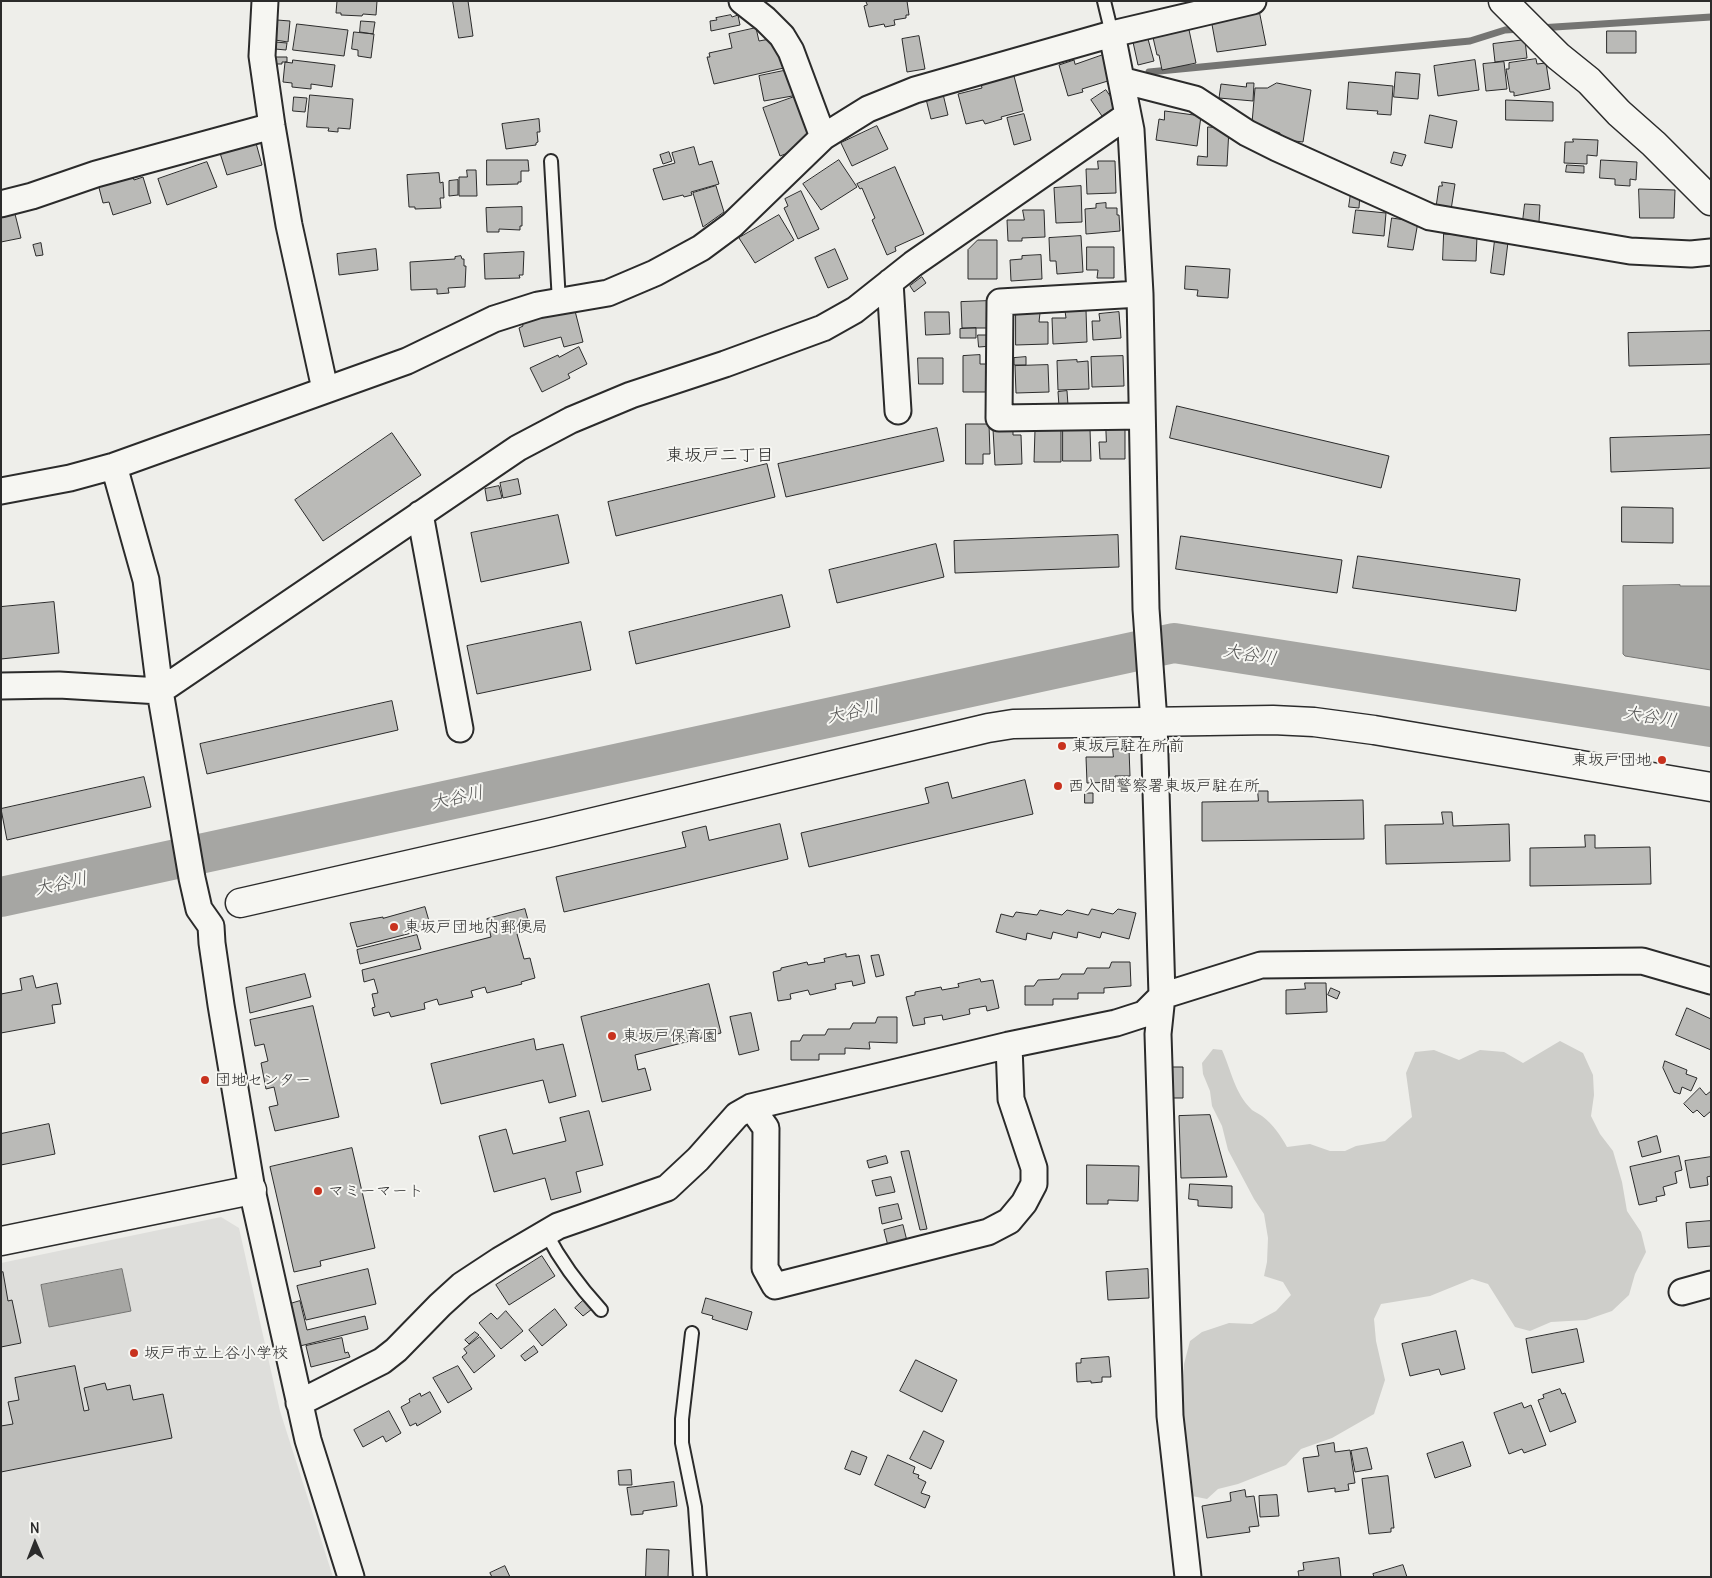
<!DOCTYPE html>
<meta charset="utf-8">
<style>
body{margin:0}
#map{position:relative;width:1712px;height:1578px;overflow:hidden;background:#eeeeea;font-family:Delius,sans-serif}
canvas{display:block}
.frame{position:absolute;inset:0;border:2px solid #2b2b2b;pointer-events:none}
.north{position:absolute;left:10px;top:1518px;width:50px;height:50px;-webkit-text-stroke:4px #f6f6f2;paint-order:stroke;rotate:359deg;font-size:14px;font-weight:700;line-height:20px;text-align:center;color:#2b2b2b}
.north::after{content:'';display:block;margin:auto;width:18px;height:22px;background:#2b2b2b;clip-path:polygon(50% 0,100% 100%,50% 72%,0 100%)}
</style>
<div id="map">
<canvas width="1712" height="1578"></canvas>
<div class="frame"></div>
<div class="north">N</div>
</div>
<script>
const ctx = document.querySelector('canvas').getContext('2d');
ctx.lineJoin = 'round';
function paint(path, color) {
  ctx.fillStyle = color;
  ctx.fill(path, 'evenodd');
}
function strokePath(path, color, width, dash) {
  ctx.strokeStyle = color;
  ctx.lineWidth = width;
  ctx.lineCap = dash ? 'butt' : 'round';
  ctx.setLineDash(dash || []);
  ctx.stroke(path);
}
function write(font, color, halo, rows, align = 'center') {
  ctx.font = font + ' Delius,"Klee One",sans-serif';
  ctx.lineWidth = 4;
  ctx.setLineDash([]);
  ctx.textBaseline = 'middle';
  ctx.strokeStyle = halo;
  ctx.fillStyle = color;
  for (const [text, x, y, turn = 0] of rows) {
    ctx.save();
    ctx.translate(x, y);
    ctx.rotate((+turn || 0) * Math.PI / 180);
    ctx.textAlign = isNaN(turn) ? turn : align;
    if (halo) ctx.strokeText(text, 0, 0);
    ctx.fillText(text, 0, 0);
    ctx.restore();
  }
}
paint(new Path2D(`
 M221,1217L239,1228L280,1411L333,1577H1V1263Z`), '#dededb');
paint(new Path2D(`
 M1560,1041L1583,1053L1593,1075L1594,1095L1591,1116L1600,1134L1613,1151L1622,1182L1627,1211L1641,1232L1646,1252L1635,1274L1629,1295L1612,1311L1586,1320L1551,1322L1530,1331L1515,1327L1488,1284L1472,1279L1430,1296L1381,1304L1374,1319L1376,1341L1385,1380L1374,1414L1332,1438L1301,1449L1286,1465L1238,1484L1218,1489L1207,1499L1192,1496L1185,1460L1179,1419L1184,1364L1190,1341L1202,1332L1229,1323L1252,1324L1276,1311L1291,1295L1283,1282L1264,1276L1267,1262L1268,1238L1264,1214L1254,1199L1228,1150L1222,1126L1212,1106L1210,1091L1203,1074L1202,1063L1213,1049L1222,1050C1232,1072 1234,1092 1252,1110C1255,1112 1259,1114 1262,1116C1273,1124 1281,1136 1287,1147L1310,1144L1330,1151H1345L1356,1146L1385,1141L1412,1117L1406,1073L1415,1052L1434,1050L1459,1060L1480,1050L1504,1052L1523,1063Z`), '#cececa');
const water = new Path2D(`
 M1680,585V586H1711V670L1625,656L1623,654V586Z
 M122,1269L131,1311L49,1327L41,1285Z`);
paint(water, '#a6a6a3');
strokePath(water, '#757573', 1);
strokePath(new Path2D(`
 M1539,28L1711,17
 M1149,72L1470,41L1505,30L1521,29`), '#757573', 7);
strokePath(new Path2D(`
 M1,897L1174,643L1711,727`), '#a6a6a3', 40);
const building = new Path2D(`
 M335,1H377L376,15L363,14L362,16L341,15V13H336L337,1Z
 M453,1H468L473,36L459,38Z
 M866,1H907L909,15H906V18L894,20L895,25L885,27L884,24L869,27L864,6L867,5Z
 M1259,10L1266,45L1217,52L1211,19Z
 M731,15L732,17L738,15L740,25L711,31L710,21L717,20L716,18Z
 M277,20L290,21L288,42L275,40Z
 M361,21L375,22L373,34L360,32Z
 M297,24L348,30L344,56L293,50Z
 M1188,25L1196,63L1162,70L1159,55H1157L1152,33Z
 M756,28L759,41L775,38L788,67L714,84L707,57H710L709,53L732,48L729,34Z
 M1607,31H1636V53H1607Z
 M354,32L374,34L371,58L358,56V50L352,49Z
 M919,36L925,69L907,72L902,39Z
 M1148,39L1154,61L1138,65L1133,42Z
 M1525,40L1527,58L1495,62L1493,44Z
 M275,42L287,43L286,50L275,49Z
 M1103,55L1111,80L1082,89L1083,92L1068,96L1059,65L1074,60L1075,64Z
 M275,57H287V62H282V64H276Z
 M1536,59L1537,64L1546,63L1550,89L1514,96V92H1510L1506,69H1509V63Z
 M293,60L335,65L332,87L311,84V89L292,87V83L283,82L285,62L292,63Z
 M1475,60L1479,90L1438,96L1434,66Z
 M1504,62L1507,89L1486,91L1483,64Z
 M793,69L798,95L764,101L759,76Z
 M1396,72L1420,74L1418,99L1394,97Z
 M1014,76L1023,111L1001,117L1002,119L985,124L983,120L966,124L958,94L982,88L981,84Z
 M1349,82L1393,86L1391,115L1377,114L1378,111L1347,109Z
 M1247,83H1254L1253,101L1219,98L1221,84L1246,87Z
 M1277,83L1311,90L1303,142L1279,139L1280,133L1252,123L1255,88H1267Z
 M1106,90L1117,106L1102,116L1091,100Z
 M943,94L948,115L931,119L926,99Z
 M310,95L353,99L350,129L338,128V132L328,131L329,128L307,127Z
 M797,96L809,131L788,153L780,156L763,108Z
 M294,97L307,98L305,112L293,111Z
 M1506,100L1553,102V121L1506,120Z
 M1165,111L1201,116L1197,146L1156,140L1159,119L1164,120Z
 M1024,114L1031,140L1014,145L1007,118Z
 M1430,115L1457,121L1452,148L1425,143Z
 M539,119L540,132H537L538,142L536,143V145L506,149L502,124Z
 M877,126L888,149L852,166L841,143Z
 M1208,127L1229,128L1227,166L1197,165L1198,156L1207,157Z
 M1573,139L1598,140L1597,156L1587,155V164L1564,163L1565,142H1573Z
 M256,143L262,165L227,175L220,153Z
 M694,147L699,165L712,161L719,184L691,192L692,195L684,197L683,195L663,200L653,169L675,163L672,153Z
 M669,152L672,161L663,164L660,155Z
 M1394,152L1406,155L1402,166L1391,163Z
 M487,160H528L529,171H521V182H518V184L487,185Z
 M839,160L857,187L821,210L803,184Z
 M1601,160L1637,162L1636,180L1630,179V186L1615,185V179L1600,178Z
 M1098,161H1115L1116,193L1087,194L1086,169H1098Z
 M207,162L217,187L167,205L158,179Z
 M1567,165L1584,166V173L1566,172Z
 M895,167L924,234L895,247L896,251L887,255L872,220L875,218L862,188L860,189L857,184Z
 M467,170H476L477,196H459V177H467Z
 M439,173L440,183L443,182L444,198H440L441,208L415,209V207H409L407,175Z
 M132,174L134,180L143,177L151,203L113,215L109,202L103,203L98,184Z
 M458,180V195L449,196V181Z
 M1442,182L1455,184L1451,210L1436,207L1439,186H1442Z
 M716,186L724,212L703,227L693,193Z
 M1081,186L1082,222L1056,223L1054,188Z
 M1639,189L1675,190L1674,218H1640Z
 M801,191L819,229L798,239L784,208L788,206L785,199Z
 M1351,193L1360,194L1359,208L1349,207Z
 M1106,203V208H1117V215H1119L1120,231L1086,234L1085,209L1096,208V204Z
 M1525,204L1540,205L1539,222L1523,221Z
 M522,207V226H520V230L499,229V232H487L486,208Z
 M14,210L21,238L1,242V212Z
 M1023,210H1044L1045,237L1022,238V241H1008L1007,220H1024Z
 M1356,210L1386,213L1384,236L1353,233Z
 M779,215L794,240L755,263L739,238Z
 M1392,218L1418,222L1413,250L1388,247Z
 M1444,234L1477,236L1476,261L1443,260Z
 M1081,236L1083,272L1057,274L1056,261H1050L1049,238Z
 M978,240H997V279H968V250Z
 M1495,240L1508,242L1504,275L1491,273Z
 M41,243L43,255L36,256L33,245Z
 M1087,247H1114V278H1097L1098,270H1087Z
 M376,249L378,270L339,275L337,254Z
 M835,249L848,279L828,288L815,258Z
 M524,252L523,275H519L520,278L485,279L484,254Z
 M1041,255L1042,279L1011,281L1010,260L1022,259V256Z
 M461,256L462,259H464V266H466L465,287L448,288L449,293L437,294V289L411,290L410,262L455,259V257Z
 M1186,266L1230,269L1228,298L1197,296L1198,290L1185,289Z
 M922,277L926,283L914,292L910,286Z
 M989,301V328H962L961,302Z
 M574,307L583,342L564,347L561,337L524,347L519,328L523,326L521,319Z
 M1086,310L1087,342L1053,344L1052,318H1066L1065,311Z
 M925,312H949L950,334L926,335Z
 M1119,312L1121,338L1093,340L1092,321H1100L1099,314Z
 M1016,313H1040L1039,322H1048V344L1016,345Z
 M976,328V338H960V329Z
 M1711,331V364L1629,366L1628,333Z
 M978,335H991L992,346L979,347Z
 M579,347L587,364L568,374L570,378L542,392L530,368L558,355L559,357Z
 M980,355V364H989L990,392H963V356Z
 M1123,356L1124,386L1092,387L1091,357Z
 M1026,357V365H1014V358Z
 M918,358H943V384H919Z
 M1077,360V362L1088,361L1089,389L1058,390L1057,361Z
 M1048,365L1049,392L1016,393L1015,366Z
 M1067,391L1068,405L1059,406L1058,392Z
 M1177,406L1389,456L1381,488L1170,438Z
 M1106,423H1125V459H1100L1099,442H1106Z
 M966,424H989L990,454H983V464H966Z
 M1063,425L1090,429L1091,461H1063Z
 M1061,426V462H1034L1035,430Z
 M937,428L944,461L786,497L778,464Z
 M1013,428V435H1021L1022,464L995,465L993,429Z
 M392,433L421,475L323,541L295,500Z
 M1711,435V468L1611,472L1610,438Z
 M767,464L775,497L616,536L608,502Z
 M518,479L521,494L503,498L500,483Z
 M499,486L502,498L487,501L485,489Z
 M1622,507L1673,508V543L1622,542Z
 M558,515L569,563L481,582L471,533Z
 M1118,535L1119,567L955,573L954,541Z
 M1181,536L1342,560L1337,593L1176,569Z
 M936,544L944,577L837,603L829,570Z
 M1358,556L1520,579L1516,611L1353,588Z
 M782,595L790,627L636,664L629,632Z
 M54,602L59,653L1,659V607Z
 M581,622L591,670L477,694L467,646Z
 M392,701L398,730L207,774L200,744Z
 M1113,749H1129L1130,776H1115V782L1087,783L1086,757H1113Z
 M144,777L151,807L7,840L1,809Z
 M1025,780L1033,814L809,867L801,833L929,803L925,788L948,782L952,798Z
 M1258,791H1268V802L1363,800L1364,839L1202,841V802L1258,801Z
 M1085,793H1093V803H1085Z
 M1442,812H1452L1453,826L1509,824L1510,861L1386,864L1385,825L1443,824Z
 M780,824L788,859L564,912L556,877L686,847L682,832L706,826L709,840Z
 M1585,835H1595V848L1650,847L1651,884L1530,886V848L1585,847Z
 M425,907L431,928L357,947L350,923L383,917V918Z
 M525,909L531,931L517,934L524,959L530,958L535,978L521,982L522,984L487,993L485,987L471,991L473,997L439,1005L437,999L424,1003L425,1009L391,1017L389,1012L374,1016L372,1008L375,1007L372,994L378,993L374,979L364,982L362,970L491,937L487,919Z
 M1092,909L1113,914L1118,909L1136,913L1129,939L1102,932L1100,938L1078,932L1077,938L1053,932L1051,939L1027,933L1026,940L996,932L1001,914L1013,917L1016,912L1037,915L1040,910L1062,915L1067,910L1088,915Z
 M417,935L421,949L360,964L357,950Z
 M846,954V957L859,955L865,983L853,986L852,981L835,984L836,989L810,995L808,990L790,994L791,999L778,1001L773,972L781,970V968L807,962L808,965L825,962L824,959Z
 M879,955L884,975L876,977L871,956Z
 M1112,962H1130L1131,986L1104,988V993H1078V999H1053V1005H1025V986H1034L1038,980L1059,979L1062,974H1084L1087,968H1109Z
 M305,974L311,997L250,1013L246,988Z
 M33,976L36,988L57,983L61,1004L52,1005L55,1023L1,1033V994L22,990L20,979Z
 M980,979L981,982L993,980L999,1008L987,1011L986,1006L969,1009L970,1014L943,1020L942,1015L924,1018L925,1024L913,1026L906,997L915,995V992L941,987L942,990L959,987L958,984Z
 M1305,983H1326L1327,1012L1286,1014V990L1305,989Z
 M709,984L721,1033L635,1055L638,1070L645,1068L651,1090L602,1102L581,1017Z
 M1331,988L1340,992L1337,999L1328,995Z
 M313,1006L339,1117L275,1131L269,1107L278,1105L274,1087L266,1089L261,1063L268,1061L264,1044L255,1046L250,1020Z
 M1687,1008L1711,1019V1050L1676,1035Z
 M751,1013L759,1050L739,1055L730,1017Z
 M878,1017H897V1043L869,1042L870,1049L845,1048V1054H819V1060H791V1041H800L803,1035H825L828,1029H850L853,1023H875Z
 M534,1039L536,1050L563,1044L576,1096L549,1103L543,1080L441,1104L431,1064Z
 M1665,1061L1687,1070L1686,1074L1697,1078L1691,1091L1682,1087L1680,1094L1674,1092L1663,1068Z
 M1171,1067H1183V1098H1171Z
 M1700,1088L1706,1095L1711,1091V1111L1704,1117L1697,1110L1693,1113L1684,1104Z
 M589,1111L603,1165L576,1172L581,1192L551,1200L545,1178L494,1192L479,1136L506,1129L513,1154L566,1141L560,1118Z
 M1210,1115L1227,1177L1181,1178L1179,1116Z
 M49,1124L55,1154L1,1165V1134Z
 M1657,1136L1661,1152L1642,1157L1638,1142Z
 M352,1148L375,1248L320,1261L321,1266L294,1272L270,1167Z
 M909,1151L927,1229L920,1230L901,1152Z
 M886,1156L888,1163L869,1168L867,1161Z
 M1679,1156L1682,1170L1675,1172L1677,1183L1663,1187L1665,1195L1656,1197L1657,1201L1639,1205L1630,1167Z
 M1711,1157V1176L1707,1177L1708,1185L1690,1188L1685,1161Z
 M1087,1165L1139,1166L1138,1201L1108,1200V1204H1087Z
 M891,1177L895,1192L876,1196L872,1181Z
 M1190,1184L1232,1186V1208L1198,1206V1200L1189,1199Z
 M898,1204L902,1219L882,1224L879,1208Z
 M1711,1221V1246L1688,1248L1686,1223Z
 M903,1225L907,1241L888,1246L884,1230Z
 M542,1256L555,1276L509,1305L496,1285Z
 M368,1269L376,1304L306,1320L297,1286Z
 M1148,1269L1149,1298L1108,1300L1106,1272Z
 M3,1272L8,1301L12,1300L21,1343L1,1347V1273Z
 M706,1298L752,1312L747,1330L712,1319L713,1316L702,1313Z
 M584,1300L592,1309L583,1316L575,1308Z
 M300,1301L307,1330L365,1316L368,1329L300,1346L290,1304Z
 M555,1309L567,1325L542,1346L529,1330Z
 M506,1311L523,1331L501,1349L479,1323L491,1313L497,1319Z
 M1577,1329L1584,1362L1532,1373L1526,1339Z
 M1456,1331L1465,1369L1441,1375L1439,1369L1410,1376L1402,1344Z
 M475,1332L479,1335L469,1344L465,1340Z
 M480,1337L495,1356L474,1373L462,1357L467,1353L464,1349Z
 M342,1338L345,1353L348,1352L350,1357L311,1367L306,1346Z
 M534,1346L538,1352L525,1361L521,1356Z
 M1109,1357L1111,1377H1102V1382L1091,1383V1381L1077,1382L1076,1363H1081V1359Z
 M916,1360L957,1380L942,1412L900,1391Z
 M75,1366L84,1411L89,1410L84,1388L105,1383L107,1390L130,1385L133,1400L163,1394L172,1438L1,1472V1426L13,1424L8,1402L19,1400L15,1378Z
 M458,1366L472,1389L448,1403L433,1378Z
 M1560,1389L1562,1394L1565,1393L1576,1422L1550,1432L1538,1400L1544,1398L1543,1395Z
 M430,1392L441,1412L417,1426L416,1423L410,1426L401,1407L410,1402L409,1399L420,1393L421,1396Z
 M1522,1403L1524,1408L1531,1405L1546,1445L1524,1453L1522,1449L1509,1454L1494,1413Z
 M389,1411L401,1433L386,1442L383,1436L363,1447L354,1430Z
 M924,1431L944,1441L931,1469L910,1459Z
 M1463,1442L1471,1466L1435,1478L1427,1454Z
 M1334,1443L1335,1452L1350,1450L1355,1483L1348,1484L1349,1490L1335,1492V1488L1308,1492L1303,1458L1319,1456L1317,1446Z
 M1367,1448L1372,1469L1355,1472L1351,1451Z
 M852,1451L867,1457L860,1475L845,1469Z
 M888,1455L915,1467L913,1473L919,1475L918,1478L926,1482L921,1493L930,1496L925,1508L875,1485Z
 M631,1470L632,1485H619L618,1471Z
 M1388,1476L1394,1528H1391V1532L1369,1534L1362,1479Z
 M674,1482L677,1506L643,1511V1514L631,1515L627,1488Z
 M1245,1490L1246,1497L1254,1496L1259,1526L1249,1527L1250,1532L1207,1538L1202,1506L1231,1501L1230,1493Z
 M1277,1495L1279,1516L1260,1517L1259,1496Z
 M647,1549L669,1550L668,1577H646Z
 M1339,1558L1341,1577H1299L1298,1571L1304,1570L1303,1563Z
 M1403,1565L1407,1577H1374L1373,1574Z
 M505,1566L510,1577H492L490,1573Z`);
paint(building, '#babab7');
strokePath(building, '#2b2b2b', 1);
const service = new Path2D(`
 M1104,1L1112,34
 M551,161L559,302
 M546,1233C561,1262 579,1286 601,1310
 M692,1333L682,1419V1443L695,1507L700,1577`);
const minor = new Path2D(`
 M265,1L262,56L272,126L289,225L325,389
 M742,1L765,19L782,36L791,51L823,137
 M1112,34L1131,130L1140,294L1146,609L1154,722L1162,996L1158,1034L1170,1416L1188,1577
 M1121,80L1195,99L1247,133L1277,148L1430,217L1630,251L1691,254L1711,252
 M1,204L32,196L96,174L272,126
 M890,282L898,411
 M1140,294L1000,302L999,418L1142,416
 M114,466L146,580L160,691L192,878L199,909L211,926L212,943L221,1005L252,1190L308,1440L351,1577
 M1,491L70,478L114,466L407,361L494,319L538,305L608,293L655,273L701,248L732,225L823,137L868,109L915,90L1112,34L1253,1
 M420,514L460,729
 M1,686L59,685L160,691L518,448L571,420L631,395L725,364L823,328L855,310L913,264L1128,115
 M751,1107L766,1128L765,1268L775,1286L988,1232L1009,1221L1024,1203L1034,1184V1168L1011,1099L1009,1045
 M1682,1292L1711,1284
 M299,1403L382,1361L396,1350L440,1305L462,1285L500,1260L558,1226L667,1188L698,1159L737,1115L751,1107L1009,1045L1116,1023L1144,1014L1162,996L1261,965L1642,961L1711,981`);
const tertiary = new Path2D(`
 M1503,1L1558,56L1589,81L1619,113L1654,144L1711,201
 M240,903L548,833L988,728L1013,724L1273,720L1314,722L1374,730L1711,787
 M1,1241L252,1190`);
strokePath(service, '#2b2b2b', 16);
strokePath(minor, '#2b2b2b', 29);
strokePath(tertiary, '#2b2b2b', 31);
strokePath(service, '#f6f6f2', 12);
strokePath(minor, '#f6f6f2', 25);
strokePath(tertiary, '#f6f6f2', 28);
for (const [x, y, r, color] of [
 [1062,746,5,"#c8321e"],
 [1662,760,5,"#c8321e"],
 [1058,786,5,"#c8321e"],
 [394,927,5,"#c8321e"],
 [612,1036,5,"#c8321e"],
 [205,1080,5,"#c8321e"],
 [318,1191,5,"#c8321e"],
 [134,1353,5,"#c8321e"]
]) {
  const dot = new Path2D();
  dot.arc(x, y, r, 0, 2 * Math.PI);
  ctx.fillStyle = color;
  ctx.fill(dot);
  strokePath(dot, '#f6f6f2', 2);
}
write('16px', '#2b2b2b', '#f6f6f2', [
 ["東坂戸駐在所前",1072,746],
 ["東坂戸団地",1652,760,"right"],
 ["西入間警察署東坂戸駐在所",1068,786],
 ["東坂戸団地内郵便局",404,927],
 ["東坂戸保育園",622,1036],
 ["団地センター",215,1080],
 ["マミーマート",328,1191],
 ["坂戸市立上谷小学校",144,1353]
], 'left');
write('18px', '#2b2b2b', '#f6f6f2', [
 ["東坂戸二丁目",720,456]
]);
write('italic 18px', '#565655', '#f6f6f2', [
 ["大谷川",1250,655,9],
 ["大谷川",853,712,-12],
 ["大谷川",1650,717,9],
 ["大谷川",457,798,-12],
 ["大谷川",61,884,-12]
]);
</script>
